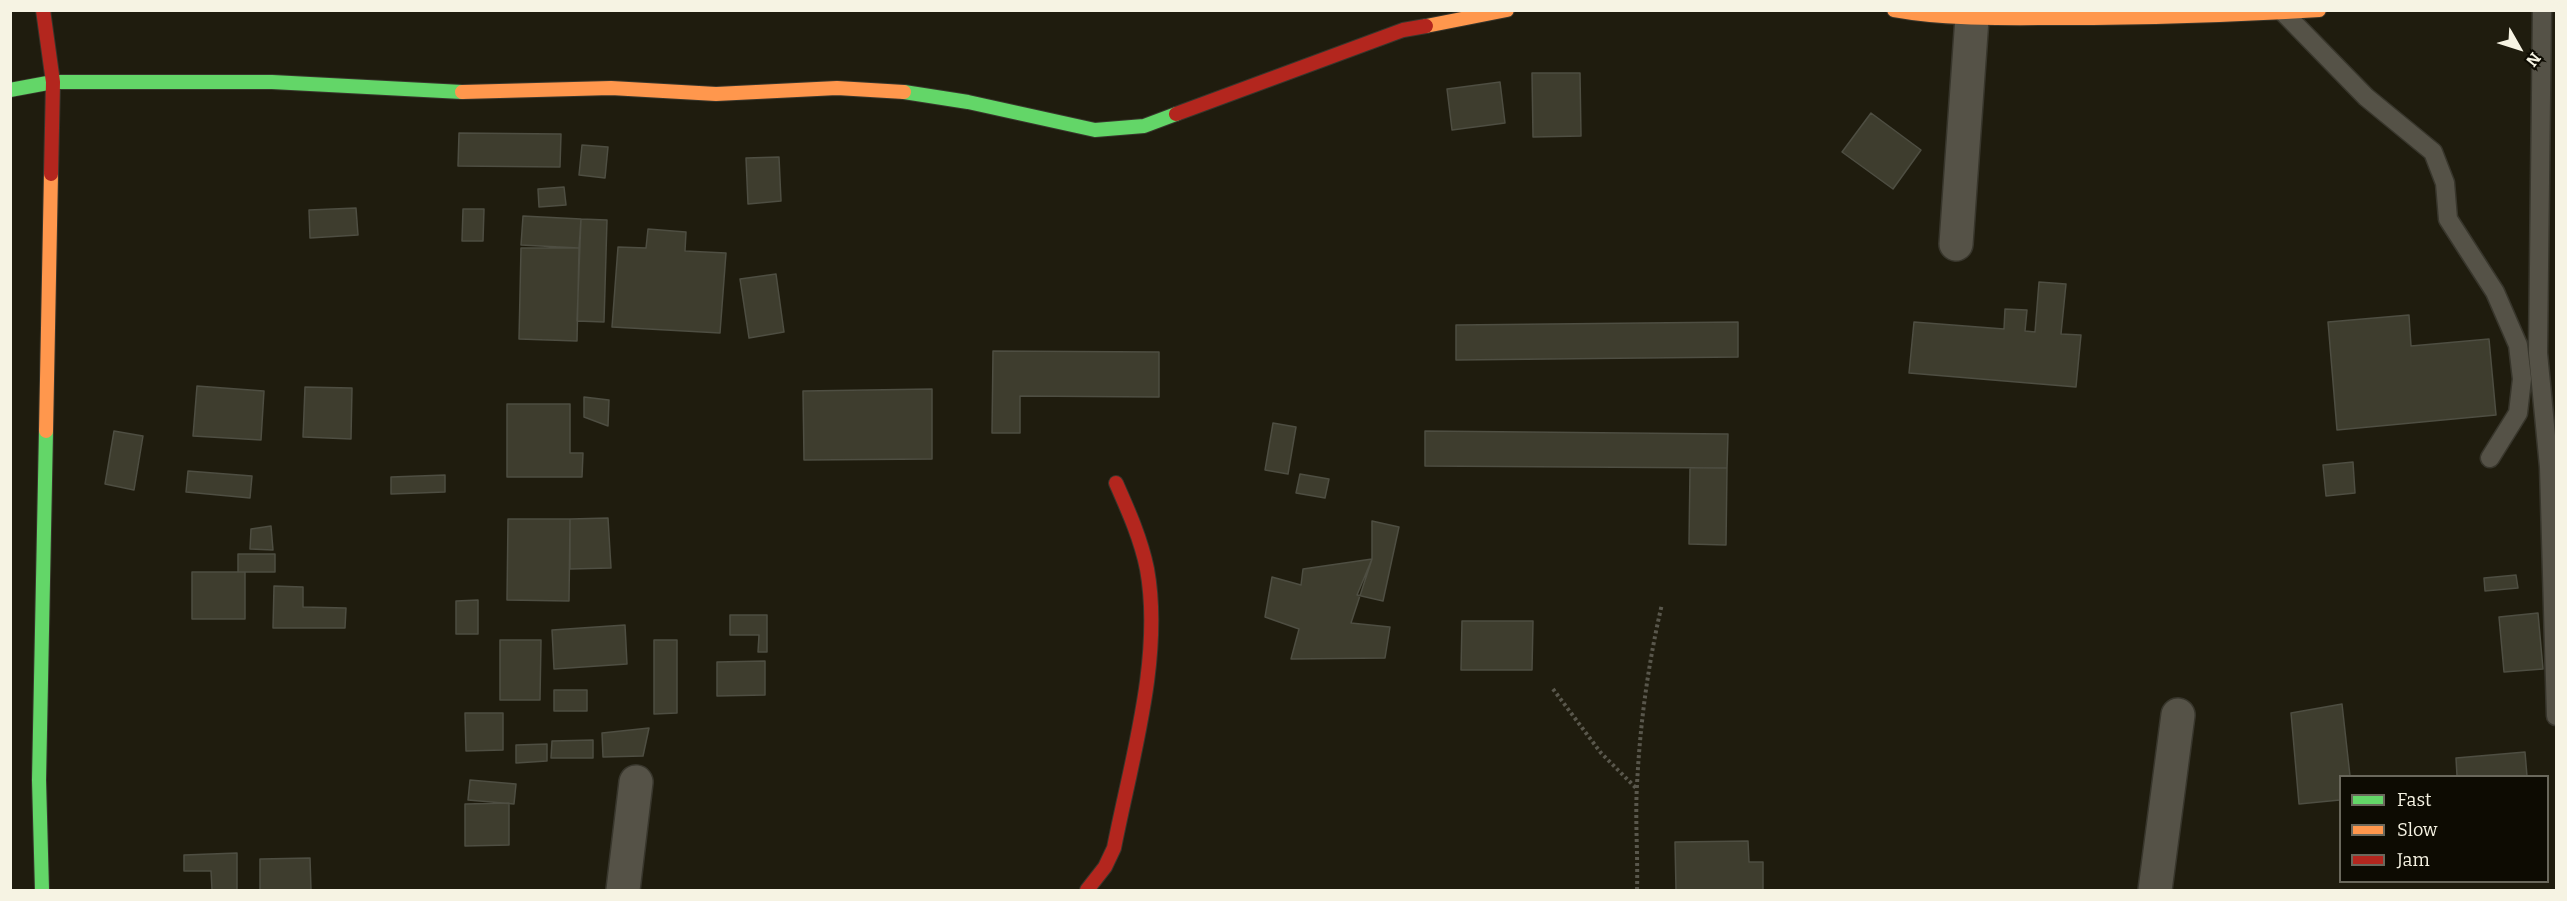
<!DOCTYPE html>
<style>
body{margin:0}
#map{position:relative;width:2567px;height:901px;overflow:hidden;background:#1f1c0e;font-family:Bitter,serif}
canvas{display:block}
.frame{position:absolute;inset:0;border:12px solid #f6f3e3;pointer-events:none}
.legend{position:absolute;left:2339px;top:775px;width:210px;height:108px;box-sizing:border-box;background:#0d0b02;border:2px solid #6a685c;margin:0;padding:8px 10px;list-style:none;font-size:18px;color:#f6f3e3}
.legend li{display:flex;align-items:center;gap:12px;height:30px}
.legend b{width:30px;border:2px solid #6a685c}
.north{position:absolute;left:2489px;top:18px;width:60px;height:60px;-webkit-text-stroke:4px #0d0b02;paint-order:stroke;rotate:129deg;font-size:16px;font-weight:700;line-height:24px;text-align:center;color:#f6f3e3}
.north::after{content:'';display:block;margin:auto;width:21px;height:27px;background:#f6f3e3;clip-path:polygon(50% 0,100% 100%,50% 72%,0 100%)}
</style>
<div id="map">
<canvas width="2567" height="901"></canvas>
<div class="frame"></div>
<ul class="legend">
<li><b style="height:8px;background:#63d668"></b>Fast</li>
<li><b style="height:8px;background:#ff974d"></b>Slow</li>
<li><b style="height:8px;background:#b3261e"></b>Jam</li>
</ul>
<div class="north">N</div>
</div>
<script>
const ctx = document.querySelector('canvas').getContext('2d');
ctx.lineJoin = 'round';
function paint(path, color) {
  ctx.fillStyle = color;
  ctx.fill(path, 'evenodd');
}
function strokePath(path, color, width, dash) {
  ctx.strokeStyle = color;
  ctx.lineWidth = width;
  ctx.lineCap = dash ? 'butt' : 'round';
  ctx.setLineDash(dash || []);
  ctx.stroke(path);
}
const building = new Path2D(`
 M1532,73H1580L1581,136L1533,137Z
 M1500,82L1505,123L1452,130L1447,89Z
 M1871,113L1921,150L1893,189L1842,152Z
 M459,133L561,134L560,167L458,166Z
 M582,145L608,147L605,178L579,175Z
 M779,157L781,201L748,204L746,158Z
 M564,187L566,205L539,207L538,189Z
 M356,208L358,235L310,238L309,210Z
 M463,209H484L483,241H462Z
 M523,216L581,219L579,248L521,245Z
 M581,219L607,220L604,322L577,321Z
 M648,229L686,232L685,251L726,253L720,333L612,327L618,247L646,248Z
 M521,248H579L577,341L519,339Z
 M776,274L784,332L749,338L740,279Z
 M2039,282L2066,284L2061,334L2081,335L2076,387L1909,373L1914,322L2004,329L2005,309L2027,310L2025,331L2035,332Z
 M2409,315L2411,346L2489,339L2496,415L2337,430L2328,322Z
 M1738,322V357L1456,360V325Z
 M993,351L1159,352V397L1020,396V433H992Z
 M197,386L264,391L261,440L193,436Z
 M305,387L352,388L351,439L303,437Z
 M932,389V459L804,460L803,391Z
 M584,397L609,400L608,426L584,417Z
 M507,404H570V453H583L582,477H507Z
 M1273,423L1296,427L1288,474L1265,470Z
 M114,431L143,436L134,490L105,484Z
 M1425,431L1728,434L1727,468L1425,466Z
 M2353,462L2355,493L2326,496L2323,465Z
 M1690,468H1727L1726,545L1689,544Z
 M188,471L252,476L250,498L186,492Z
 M1300,474L1329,479L1325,498L1296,493Z
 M445,475V492L391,494V477Z
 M608,518L611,568L570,569V519Z
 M508,519H570L569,601L507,600Z
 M1372,521L1399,527L1383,601L1357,595L1372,559Z
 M271,526L273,550L250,549L251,529Z
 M238,554H275V572H238Z
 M1372,559L1351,623L1390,627L1385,658L1291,659L1299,629L1265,617L1272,577L1301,585L1303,569Z
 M192,572H245V619H192Z
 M2516,575L2518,588L2485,591L2484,578Z
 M274,586L303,587V607L346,608L345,628H273Z
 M478,600V634H456V601Z
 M2538,613L2543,669L2504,672L2499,617Z
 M730,615H767V652H758L759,635H730Z
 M1462,621H1533L1532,670H1461Z
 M625,625L627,664L554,669L552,630Z
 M500,640H541L540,700H500Z
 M654,640H677V713L654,714Z
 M765,661V695L717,696V662Z
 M554,690H587V711H554Z
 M2342,704L2350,776H2340V800L2299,804L2291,713Z
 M465,713H503V750L466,751Z
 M649,728L643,756L603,757L602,733Z
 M593,740V758H551L552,741Z
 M547,744V761L516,763V745Z
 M2525,752L2527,776H2457L2456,758Z
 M470,780L516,784L514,804L468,800Z
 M509,803V845L465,846V804Z
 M1748,841L1749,862H1763V890H1676L1675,842Z
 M237,853V890H212L211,871H184V855Z
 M310,858L311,890H260V859Z`);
paint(building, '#3e3d2e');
strokePath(building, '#4e4e42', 1.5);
const lane = new Path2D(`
 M2542,10L2538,353L2549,467L2556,716
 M2284,13L2366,97L2433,152L2445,183L2448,219L2495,292L2518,345L2522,379L2518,413L2490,458`);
const street = new Path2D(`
 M1956,244L1972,18
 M623,890L636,782
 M2155,890L2178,715`);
const fast = new Path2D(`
 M10,90L53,82H272L462,92
 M904,92L968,102L1095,130L1144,126L1176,114
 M42,890L39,780L46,431`);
const slow = new Path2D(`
 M1894,10C1950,20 2006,18 2063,18C2148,18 2234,15 2319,10
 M1426,26L1507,10
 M462,92L611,88L716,94L837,88L904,92
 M46,431L51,174`);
const jam = new Path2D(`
 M43,10L53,82L51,174
 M1176,114L1403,30L1426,26
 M1087,890L1105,867L1114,848C1131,761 1163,657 1147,569C1141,539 1128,510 1116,483`);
strokePath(lane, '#38362c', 21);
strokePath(street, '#38362c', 36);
strokePath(fast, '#38362c', 16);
strokePath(slow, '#38362c', 16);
strokePath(jam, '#38362c', 16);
strokePath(new Path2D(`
 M1553,689L1601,753L1636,788
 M1637,890C1638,855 1635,820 1637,785C1640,724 1648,664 1662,604`), '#59574c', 4, [3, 3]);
strokePath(lane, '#555247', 18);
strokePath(street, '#555247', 33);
strokePath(fast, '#63d668', 14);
strokePath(slow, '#ff974d', 14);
strokePath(jam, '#b3261e', 14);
</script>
